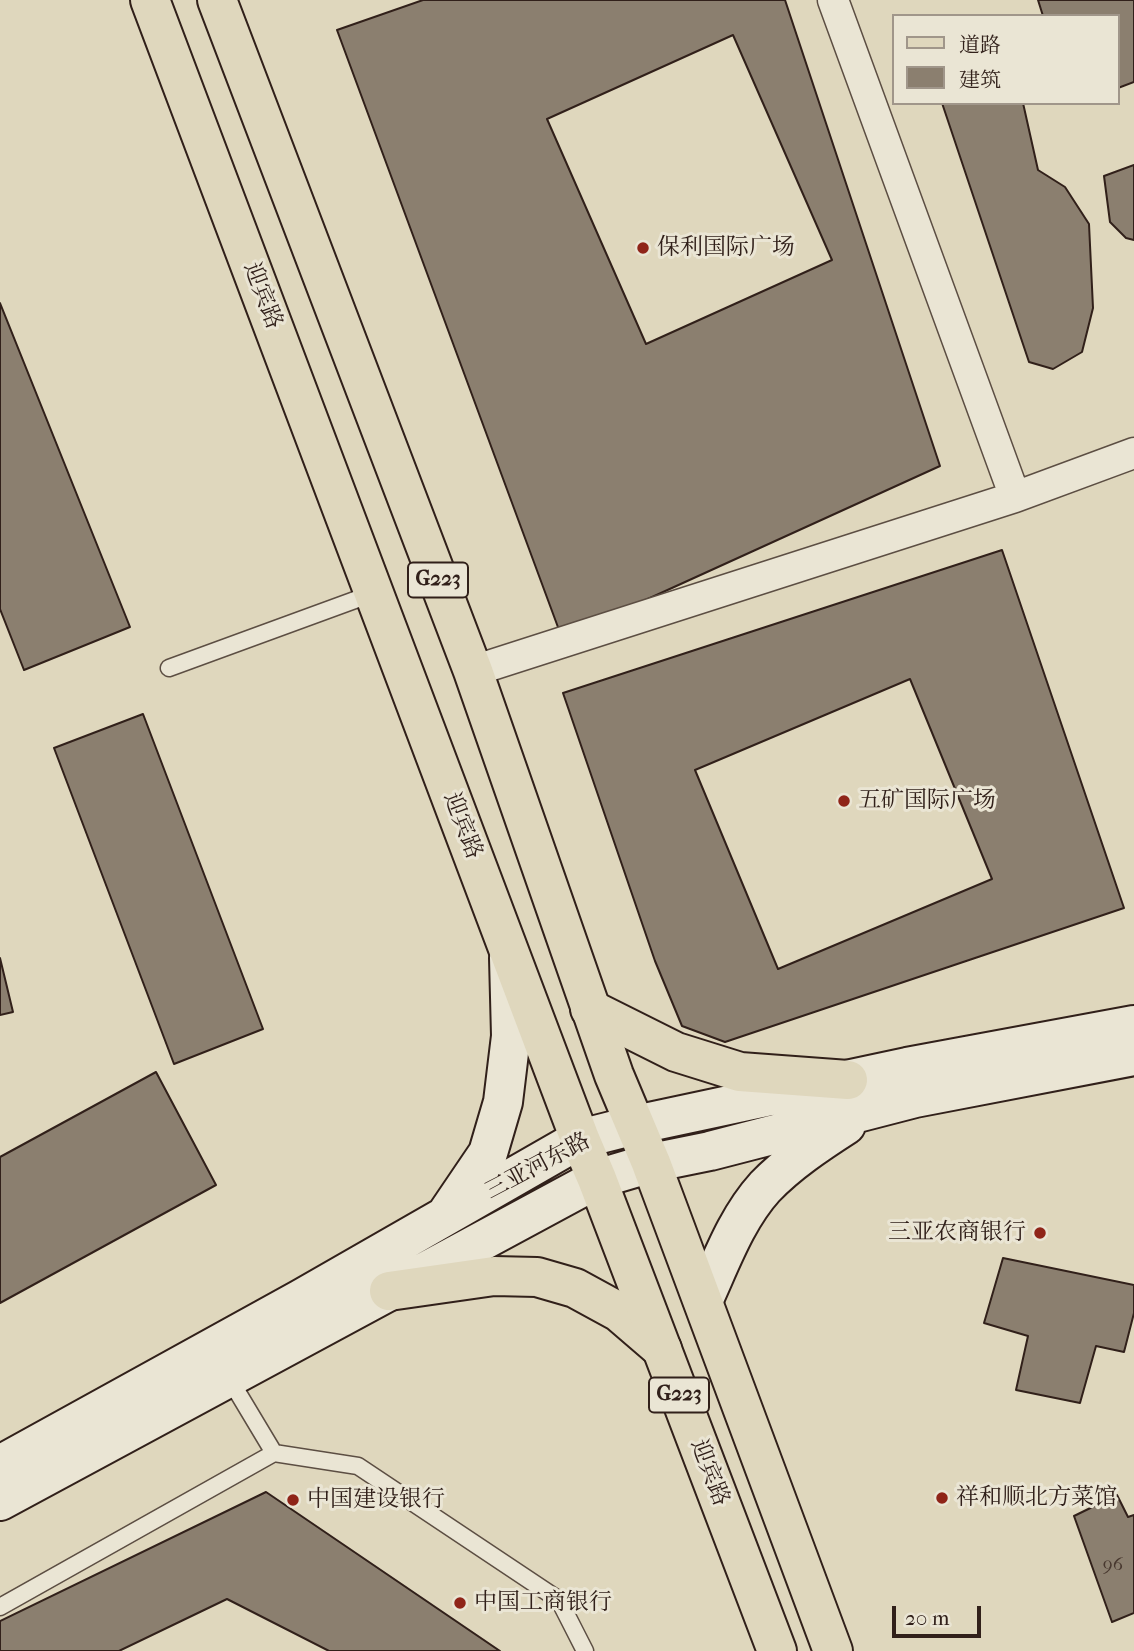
<!DOCTYPE html>
<meta charset="utf-8">
<style>
body{margin:0}
#map{position:relative;width:1134px;height:1651px;overflow:hidden;background:#dfd7bd;font-family:"IM FELL French Canon","Noto Serif SC",serif}
canvas{display:block}
.legend{position:absolute;left:892px;top:14px;width:228px;height:91px;box-sizing:border-box;background:#eae5d4;border:2px solid #a0968a;margin:0;padding:9px 12px;list-style:none;font-size:21px;color:#31201a}
.legend li{display:flex;align-items:center;gap:14px;height:35px}
.legend b{width:35px;border:2px solid #a0968a}
.scale{position:absolute;left:892px;top:1606px;width:89px;height:32px;box-sizing:border-box;border:4px solid #31201a;border-top:0;padding-left:9px;font-size:21px;line-height:24px;white-space:nowrap;color:#31201a;-webkit-text-stroke:5px #eae5d4;paint-order:stroke}
</style>
<div id="map">
<canvas width="1134" height="1651"></canvas>
<ul class="legend">
<li><b style="height:9px;background:#dfd7bd"></b>道路</li>
<li><b style="height:19px;background:#8b7f6f"></b>建筑</li>
</ul>
<div class="scale">20 m</div>
</div>
<script>
const ctx = document.querySelector('canvas').getContext('2d');
ctx.lineJoin = 'round';
function paint(path, color) {
  ctx.fillStyle = color;
  ctx.fill(path, 'evenodd');
}
function strokePath(path, color, width, dash) {
  ctx.strokeStyle = color;
  ctx.lineWidth = width;
  ctx.lineCap = dash ? 'butt' : 'round';
  ctx.setLineDash(dash || []);
  ctx.stroke(path);
}
function write(font, color, halo, rows, align = 'center') {
  ctx.font = font + ' "IM FELL French Canon","Noto Serif SC",serif';
  ctx.lineWidth = 6;
  ctx.setLineDash([]);
  ctx.textBaseline = 'middle';
  ctx.strokeStyle = halo;
  ctx.fillStyle = color;
  for (const [text, x, y, turn = 0] of rows) {
    ctx.save();
    ctx.translate(x, y);
    ctx.rotate((+turn || 0) * Math.PI / 180);
    ctx.textAlign = isNaN(turn) ? turn : align;
    if (halo) ctx.strokeText(text, 0, 0);
    ctx.fillText(text, 0, 0);
    ctx.restore();
  }
}
const building = new Path2D(`
 M423,0H785L940,466L562,638L337,30Z
 M1038,0H1134V82L1118,88V16H1043Z
 M733,35L832,260L646,344L547,119Z
 M942,103H1023L1038,170L1065,187L1089,224L1093,308L1082,352L1053,369L1029,362Z
 M1134,165V240L1126,238L1110,222L1104,176Z
 M0,303L130,627L24,670L0,609Z
 M1002,550L1124,908L725,1042L682,1026L655,961L563,693Z
 M910,679L992,879L778,969L695,770Z
 M143,714L263,1029L174,1064L54,748Z
 M0,958L13,1012L0,1015Z
 M156,1072L216,1185L0,1303V1157Z
 M1003,1258L1134,1285V1313L1124,1352L1096,1346L1080,1403L1016,1390L1028,1336L984,1323Z
 M266,1492L500,1651H329L227,1599L119,1651H0V1621Z
 M1117,1495L1128,1517L1134,1515V1613L1112,1622L1074,1516Z`);
paint(building, '#8b7f6f');
strokePath(building, '#31201a', 2);
const lane = new Path2D(`
 M169,668L374,593
 M229,1378L274,1453L358,1466L559,1600L585,1651
 M0,1607L274,1453`);
const street = new Path2D(`
 M1015,497L1134,453
 M473,671L1015,497L833,0`);
const secondary = new Path2D(`
 M448,1212L488,1153L503,1102L511,1036L509,958
 M703,1301C721,1262 736,1219 765,1187C788,1163 818,1143 846,1125
 M0,1465L301,1299L580,1139L635,1125L907,1067L1134,1025
 M0,1501L597,1179L651,1163L710,1151L915,1098L1134,1056`);
const primary = new Path2D(`
 M590,1009L676,1052L740,1072L848,1080
 M389,1291L494,1276L537,1277L575,1288L619,1312L662,1349`);
const highway = new Path2D(`
 M150,0L580,1139L597,1179L777,1651
 M217,0L473,671L614,1075L651,1163L833,1651`);
strokePath(lane, '#5c4e43', 19);
strokePath(street, '#5c4e43', 33);
strokePath(secondary, '#31201a', 42);
strokePath(primary, '#31201a', 42);
strokePath(highway, '#31201a', 42);
strokePath(lane, '#eae5d4', 16);
strokePath(street, '#eae5d4', 30);
strokePath(secondary, '#eae5d4', 38);
strokePath(primary, '#dfd7bd', 38);
strokePath(highway, '#dfd7bd', 38);
for (const [x, y, r, color] of [
 [643,248,7,"#8f2418"],
 [844,801,7,"#8f2418"],
 [1040,1233,7,"#8f2418"],
 [942,1498,7,"#8f2418"],
 [293,1500,7,"#8f2418"],
 [460,1603,7,"#8f2418"]
]) {
  const dot = new Path2D();
  dot.arc(x, y, r, 0, 2 * Math.PI);
  ctx.fillStyle = color;
  ctx.fill(dot);
  strokePath(dot, '#eae5d4', 2.5);
}
write('19px', '#48382f', null, [
 ["96",1113,1565]
]);
for (const [x, y, w] of [
 [438,580,60],
 [679,1395,60]
]) {
  const box = new Path2D();
  box.roundRect(x - w / 2, y - 17.5, w, 35, 5);
  ctx.fillStyle = '#eae5d4';
  ctx.fill(box);
  strokePath(box, '#31201a', 2);
}
write('bold 21px', '#31201a', null, [
 ["G223",438,580],
 ["G223",679,1395]
]);
write('23px', '#31201a', '#eae5d4', [
 ["保利国际广场",657,248],
 ["五矿国际广场",858,801],
 ["三亚农商银行",1026,1233,"right"],
 ["祥和顺北方菜馆",956,1498],
 ["中国建设银行",307,1500],
 ["中国工商银行",474,1603]
], 'left');
write('23px', '#31201a', '#eae5d4', [
 ["迎宾路",262,296,69],
 ["迎宾路",462,826,69],
 ["三亚河东路",538,1167,-28],
 ["迎宾路",709,1473,69]
]);
</script>
